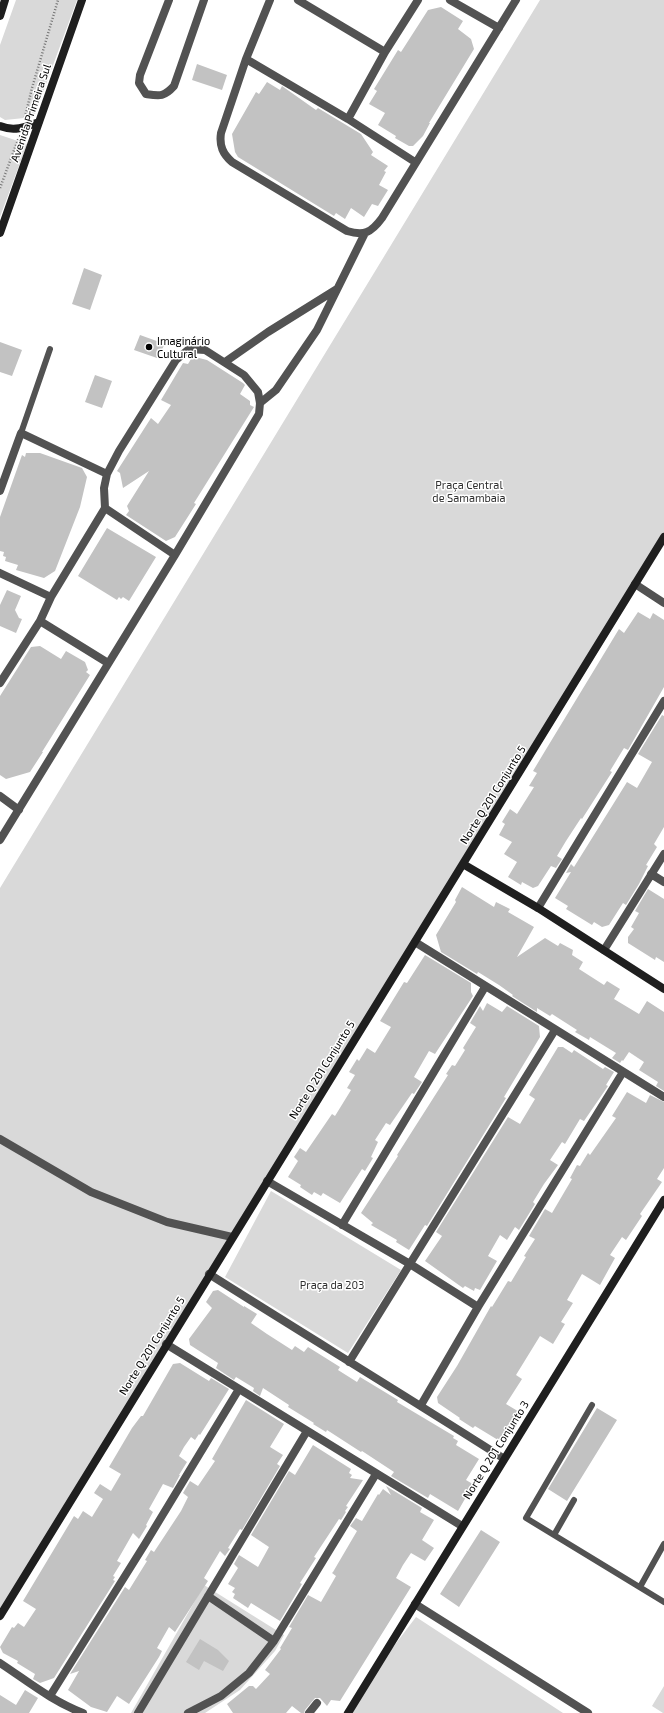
<!DOCTYPE html>
<meta charset="utf-8">
<style>
body{margin:0}
canvas{display:block;background:#fff}
</style>
<canvas width="664" height="1713"></canvas>
<script>
const ctx = document.querySelector('canvas').getContext('2d');
ctx.lineJoin = 'round';
function paint(path, color) {
  ctx.fillStyle = color;
  ctx.fill(path, 'evenodd');
}
function strokePath(path, color, width, dash) {
  ctx.strokeStyle = color;
  ctx.lineWidth = width;
  ctx.lineCap = dash ? 'butt' : 'round';
  ctx.setLineDash(dash || []);
  ctx.stroke(path);
}
function write(font, color, halo, rows, align = 'center') {
  ctx.font = font + ' "Exo 2",sans-serif';
  ctx.lineWidth = 3;
  ctx.setLineDash([]);
  ctx.textBaseline = 'middle';
  ctx.strokeStyle = halo;
  ctx.fillStyle = color;
  for (const [text, x, y, turn = 0] of rows) {
    ctx.save();
    ctx.translate(x, y);
    ctx.rotate((+turn || 0) * Math.PI / 180);
    ctx.textAlign = isNaN(turn) ? turn : align;
    if (halo) ctx.strokeText(text, 0, 0);
    ctx.fillText(text, 0, 0);
    ctx.restore();
  }
}
paint(new Path2D(`
 M16,0H77L34,117L5,120L0,117V45Z
 M540,0H664V545L0,1617V888Z
 M0,135L27,144L0,217Z
 M271,1191L401,1270L348,1353L225,1277Z
 M204,1585L284,1635L275,1651L240,1690L205,1713H131Z
 M416,1617L563,1713H343Z
 M664,1686V1713H663L652,1706Z`), '#d9d9d9');
paint(new Path2D(`
 M441,7L463,21L458,29L471,39L474,49L429,123H430L423,136L413,146H409L395,138L396,136L378,125L385,113L369,104L377,91L374,89L398,50L401,52L428,10Z
 M197,64L227,75L222,90L192,80Z
 M267,82L280,90L282,86L316,110L318,108L361,134L373,152L371,155L388,166L384,171L386,172L379,185L388,190L378,206L372,204L364,217L351,208L345,219L336,213L334,216L238,157L235,152L232,134L256,92L259,94Z
 M84,268L102,275L90,310L72,304Z
 M140,335L165,344L157,358L134,350Z
 M0,342L22,350L12,376L0,372Z
 M195,357L207,360L243,383L245,385L240,394L250,401V405L254,407L194,503L196,504L175,537L166,541L126,515L129,511L127,506L149,471L123,488L120,473L117,471L151,418L158,424L171,405L161,400L183,363L188,364L191,359Z
 M95,375L112,381L102,408L85,402Z
 M26,453H40L82,468L87,477L80,507L55,571L44,578L16,570L18,565L5,561L6,557L3,556L4,552L0,551V517L22,455L25,457Z
 M107,528L156,557L129,601L123,597L121,599L119,597L117,600L78,576Z
 M7,590L21,596L15,610L19,618L22,619L16,633L0,626V605Z
 M638,612L650,619L653,613L664,620V687L628,750L624,748L610,771L612,772L582,819L581,818L566,841L557,856L562,859L556,868L551,866L538,886L533,888L522,882L521,885L508,877L517,862L504,854L512,842L499,835L505,824L502,822L510,809L517,814L534,787L529,786L537,773L533,771L545,751L619,629L624,633Z
 M40,646L61,659L66,651L85,662L88,670L86,672L90,675L42,752H43L30,772L6,779L0,775V696L31,647Z
 M662,715L664,716V827L654,844L657,847L646,865L648,866L639,884L626,905L623,903L609,925L602,927L594,922L592,925L566,909L568,906L555,898L571,872L566,873L571,864L574,867L627,782L637,788L652,762L638,754Z
 M462,887L494,907L496,902L510,909L508,912L534,927L517,957L545,938L558,946L560,943L573,950L572,955L583,962L579,969L604,985L607,981L620,989L614,999L639,1014L647,1001L664,1012V1091L656,1086L658,1082L639,1070L644,1062L629,1052L623,1061L622,1060L620,1063L612,1058L616,1053L590,1037L589,1040L575,1032L577,1030L552,1014L550,1016L537,1008V1012L512,996L513,995L499,985L478,972L477,974L441,952L436,935L456,902L455,900Z
 M648,889L664,899V962L656,957L655,960L628,943V937L634,929L631,927L639,913L635,911Z
 M425,955L471,983V992L473,996L435,1054L429,1051L414,1077L422,1082L414,1094L412,1093L390,1125L386,1123L375,1140L378,1142L371,1157L373,1158L365,1171L362,1169L340,1203L323,1193L321,1196L314,1192L312,1195L300,1187L301,1185L288,1177L298,1161L294,1157L300,1148L306,1152L332,1114L335,1116L351,1090L347,1088L355,1075L349,1072L357,1059L359,1061L367,1048L375,1053L391,1027L380,1021L404,982L407,983Z
 M487,1003L502,1012L507,1006L539,1026L540,1037L504,1097L506,1098L498,1111L427,1226L425,1225L409,1250L396,1242L397,1240L371,1225L373,1223L361,1213L398,1156L397,1155L448,1075L446,1074L452,1065L455,1066L465,1050L463,1048L476,1027L470,1023L480,1006L483,1011Z
 M558,1047H563L572,1053L574,1050L603,1069L605,1067L614,1072L606,1085L608,1086L584,1121L580,1119L565,1144L562,1142L550,1160L558,1165L544,1184L533,1202L535,1204L519,1230L515,1227L507,1240L500,1235L488,1256L497,1261L480,1290L475,1288L474,1291L465,1286L463,1288L425,1261L442,1236L436,1232L508,1117L520,1124L535,1099L529,1095Z
 M627,1092L646,1103L650,1095L664,1102V1168L657,1179L662,1182L640,1214L642,1216L626,1240L622,1237L610,1255L615,1258L600,1285L582,1274L567,1300L573,1303L561,1322L565,1324L553,1344L540,1336L516,1375L522,1379L506,1404L521,1413L506,1438L498,1440L475,1426L473,1428L459,1419L460,1418L438,1403L437,1397L457,1366L491,1306L492,1307L508,1281L511,1282L526,1257L524,1256L535,1239L529,1236L545,1209L552,1213L572,1179L570,1178L577,1165L580,1166L588,1153L590,1155L616,1118L612,1116Z
 M218,1290L244,1307V1306L257,1314L251,1323L267,1334L292,1350L295,1346L304,1352L308,1347L340,1367L338,1370L357,1382L360,1377L398,1400L397,1402L454,1436L453,1438L458,1441L456,1445L479,1459L466,1480L476,1486L468,1498L466,1497L458,1511L430,1494L428,1498L391,1476L394,1472L391,1470L362,1451L361,1452L327,1430L326,1432L313,1424L314,1423L288,1407L289,1405L263,1388L260,1396L253,1391L254,1388L236,1377L234,1380L216,1368L218,1363L190,1345L189,1339L212,1308L206,1302L213,1291Z
 M180,1363L209,1381L211,1378L229,1389L200,1435L199,1434L195,1440L191,1437L184,1447L179,1456L187,1462L179,1475H180L173,1488L163,1484L149,1509L153,1512L146,1525L147,1526L139,1539L133,1533L117,1561L121,1563L113,1576L115,1577L113,1580L115,1581L54,1678L40,1683L33,1679L35,1674L17,1663L18,1661L3,1653L0,1647L12,1627L14,1628L18,1623L24,1627L36,1609L23,1601L74,1516L78,1519L83,1511L92,1517L103,1499L94,1493L100,1484L111,1491L121,1474L109,1467L132,1428L141,1416H143L173,1364Z
 M246,1400L284,1424L270,1447L283,1455L277,1464L280,1466L242,1530L240,1529L228,1548L230,1549L225,1556L220,1551L204,1578L208,1581L175,1632L169,1627L157,1648L162,1651L159,1657L129,1704L117,1696L107,1712L91,1707L68,1690L79,1671L70,1674L125,1587L129,1590L147,1561L145,1560L151,1550L154,1552L181,1511L188,1497L183,1493L190,1481L198,1486L215,1461L212,1459Z
 M597,1408L617,1420L567,1501L548,1489Z
 M313,1445L351,1469L349,1473L352,1475L350,1478L363,1480L346,1506L348,1507L345,1511L346,1512L341,1520L339,1519L314,1557L316,1558L300,1583L302,1584L280,1621L251,1603L248,1608L233,1598L235,1594L232,1592L235,1588L228,1584L238,1568L234,1564L239,1555L258,1567L269,1547L251,1535L289,1471L295,1475Z
 M386,1486L422,1508L420,1512L434,1520L422,1540L434,1548L425,1561L411,1553L403,1565L396,1578L411,1587L340,1701L331,1700L327,1706L320,1698H315L305,1710L304,1713H301L292,1706L286,1713H233L227,1704L249,1686H253L256,1689L270,1674L265,1670L281,1649L280,1648L292,1628L289,1627L308,1595L321,1602L336,1576L332,1573L333,1572L357,1531L350,1526L356,1518L362,1521L378,1494L379,1495L383,1489L391,1495Z
 M481,1530L500,1542L459,1607L440,1594Z
 M200,1639L218,1650L229,1661L223,1671L204,1661L199,1670L186,1662Z
 M25,1690L38,1698L29,1713H0V1695L16,1705Z`), '#c2c2c2');
strokePath(new Path2D(`
 M25,117L32,88L58,0
 M0,188L19,137`), '#747474', 2.5, [1, 2]);
strokePath(new Path2D(`
 M21,433L50,349
 M592,1405L526,1518L664,1602
 M554,1535L574,1500
 M640,1587L664,1544`), '#525252', 6);
strokePath(new Path2D(`
 M169,0L140,75L139,83L146,94C160,96 164,97 174,86L204,0
 M270,0L246,59L221,133C219,146 223,154 232,162L347,231C364,236 371,233 382,218L516,0
 M298,0L385,52
 M450,0L499,28
 M246,59L348,119L385,52L418,0
 M348,119L415,162
 M225,362L268,332L337,289
 M260,403L276,390L317,330L365,233
 M0,491L21,433L107,474
 M105,508L175,555
 M0,573L51,597
 M635,584L664,603
 M40,621L108,663
 M0,683L40,621L51,597L105,508L104,488L107,474L119,451L176,360L189,349L205,350L244,375L258,392L260,403L259,414L175,555L0,840
 M0,796L19,810
 M651,874L664,882
 M538,908L664,701
 M415,942L664,1097
 M604,950L664,854
 M0,1139L91,1192L167,1222L232,1237
 M267,1181L410,1264L478,1307
 M342,1225L485,987
 M209,1274C307,1336 406,1396 503,1458
 M166,1344L462,1526
 M349,1362L555,1030
 M421,1405L478,1307L623,1072
 M208,1596L274,1641
 M415,1604L588,1713
 M0,1663C26,1680 53,1702 83,1713
 M50,1696L145,1544L239,1389
 M138,1713L307,1431
 M188,1713L221,1696L249,1673L274,1641L376,1474
 M309,1713L317,1703`), '#525252', 8);
strokePath(new Path2D(`
 M0,16L5,0
 M0,126C14,132 26,127 39,122
 M0,233L82,0
 M463,864L538,908L664,989
 M0,1616L664,537
 M348,1713L664,1200`), '#1f1f1f', 8);
for (const [x, y, r, color] of [
 [149,347,4,"#000"]
]) {
  const dot = new Path2D();
  dot.arc(x, y, r, 0, 2 * Math.PI);
  ctx.fillStyle = color;
  ctx.fill(dot);
  strokePath(dot, '#fff', 1.5);
}
write('11px', '#000', '#fff', [
 ["Avenida Primeira Sul",31,113,-71],
 ["Norte Q 201 Conjunto 5",493,795,-58],
 ["Norte Q 201 Conjunto 5",322,1070,-58],
 ["Norte Q 201 Conjunto 5",152,1346,-58],
 ["Norte Q 201 Conjunto 3",496,1450,-58]
]);
write('11px', '#000', '#fff', [
 ["Imaginário",157,341],
 ["Cultural",157,354]
], 'left');
write('11px', '#303030', '#fff', [
 ["Praça Central",469,485],
 ["de Samambaia",469,498],
 ["Praça da 203",332,1285]
]);
</script>
